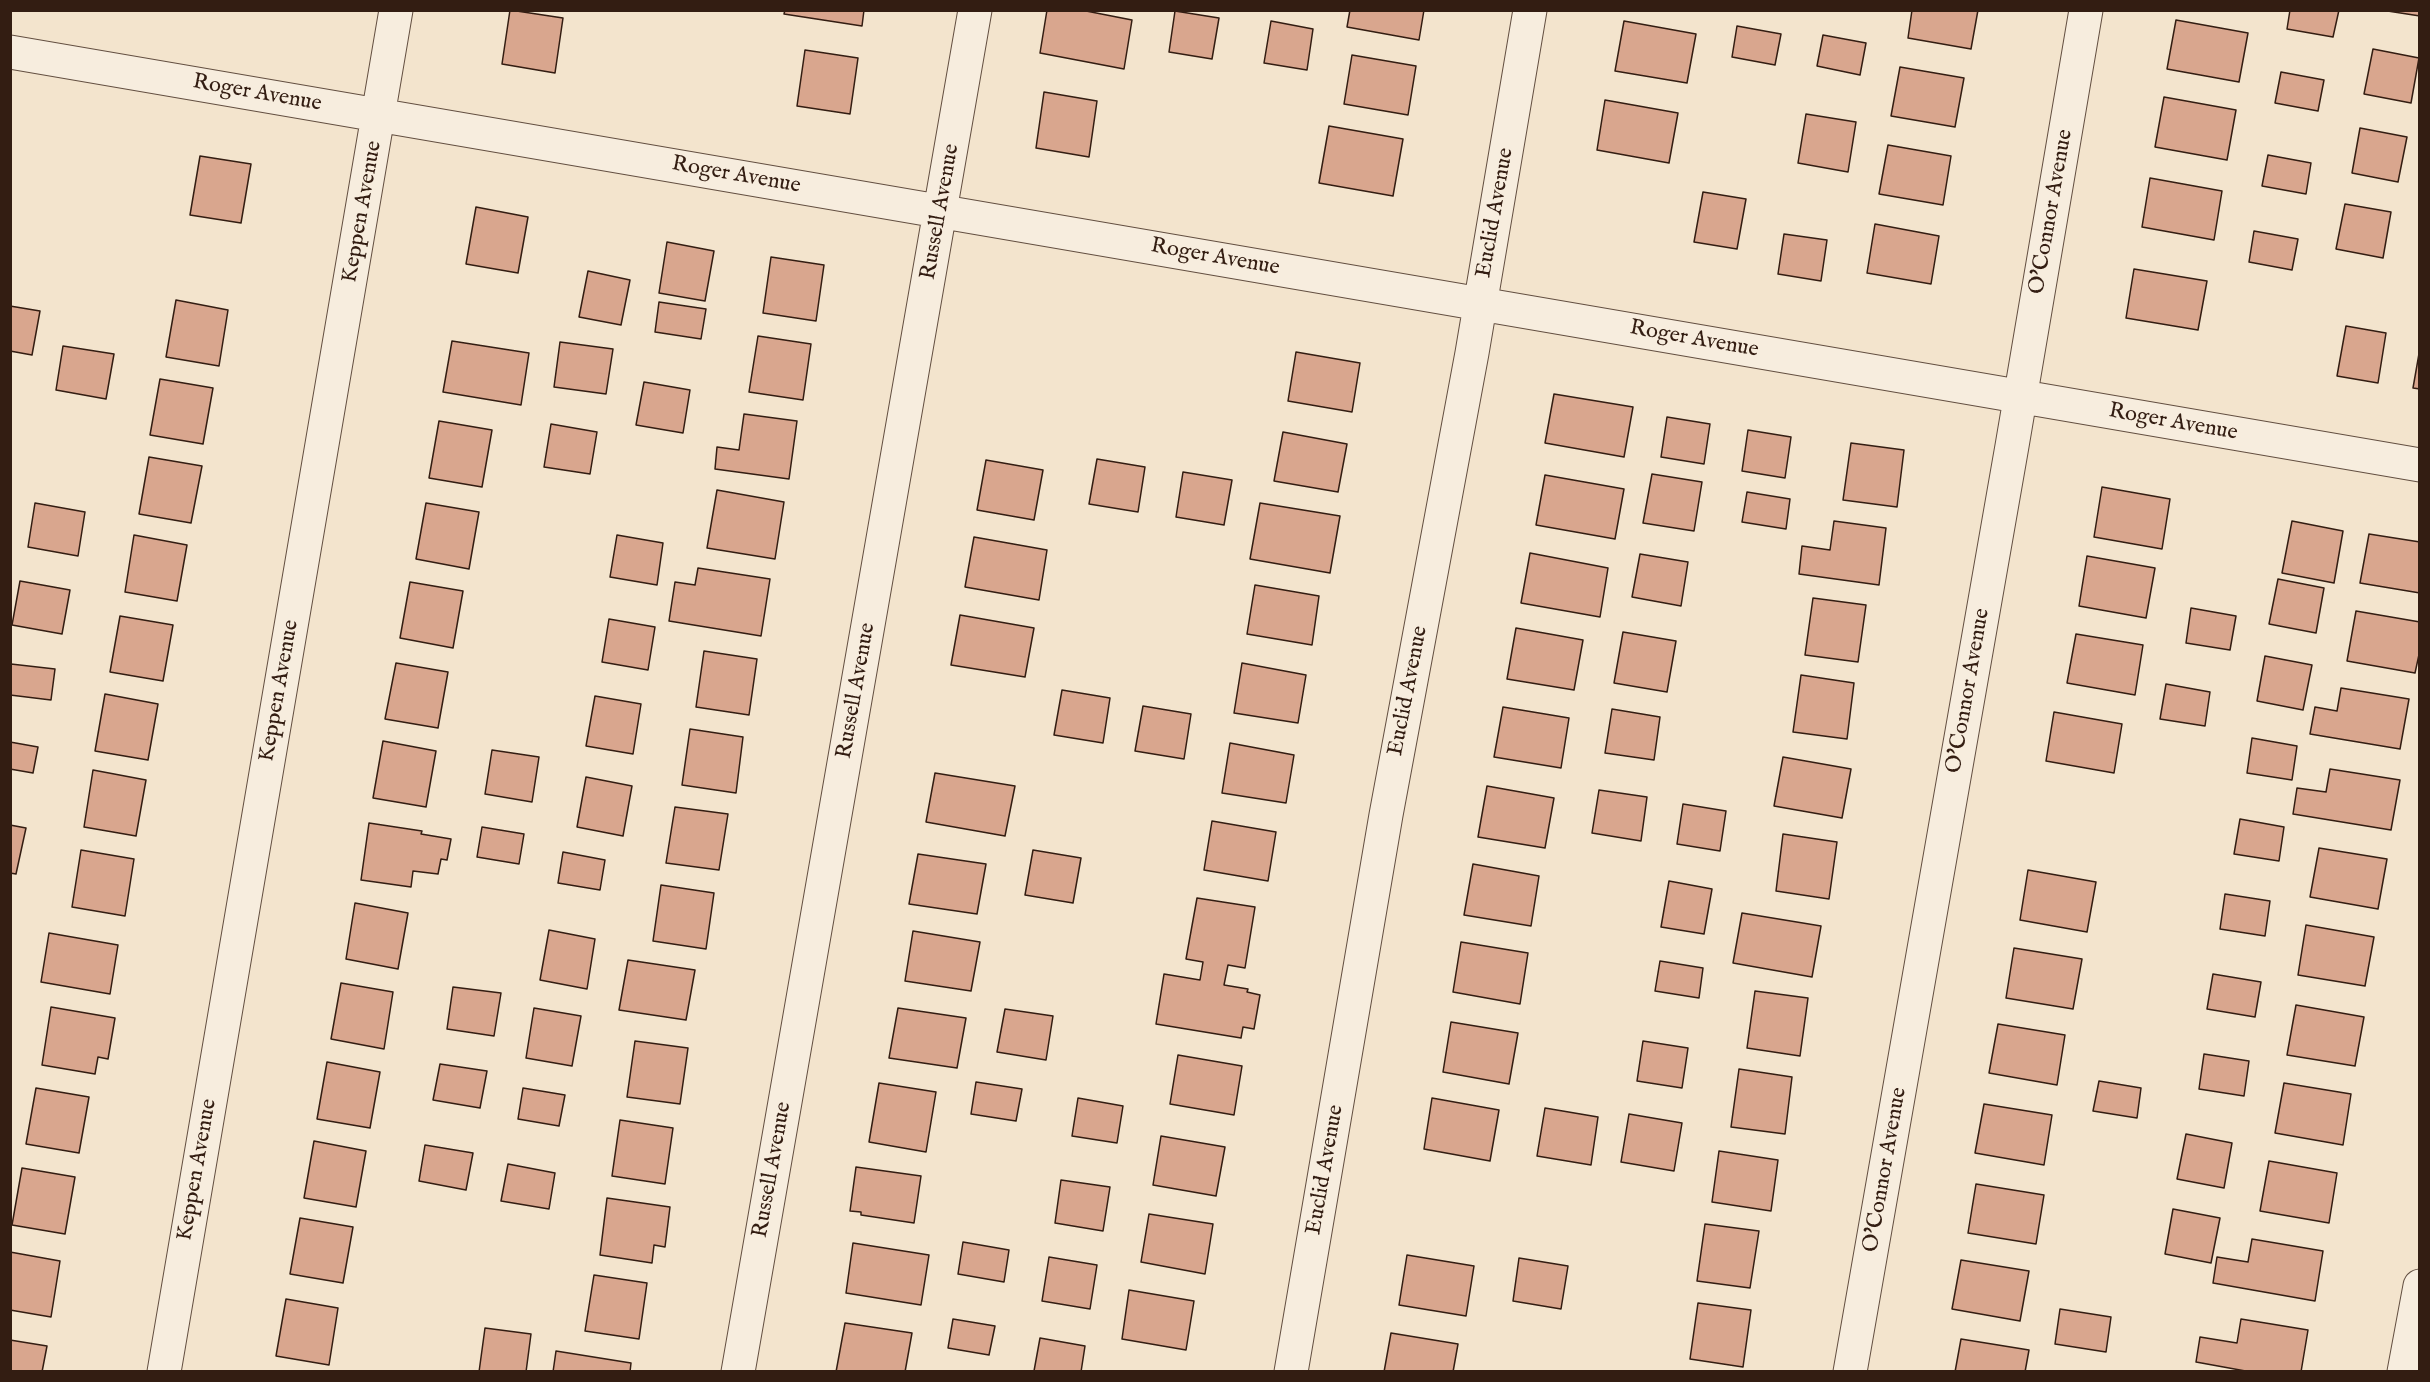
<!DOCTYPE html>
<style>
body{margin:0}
#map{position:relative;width:2430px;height:1382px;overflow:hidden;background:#f3e4cd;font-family:"IM FELL English",serif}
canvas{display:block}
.frame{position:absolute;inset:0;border:12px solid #331d12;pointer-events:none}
</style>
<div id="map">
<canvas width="2430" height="1382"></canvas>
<div class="frame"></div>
</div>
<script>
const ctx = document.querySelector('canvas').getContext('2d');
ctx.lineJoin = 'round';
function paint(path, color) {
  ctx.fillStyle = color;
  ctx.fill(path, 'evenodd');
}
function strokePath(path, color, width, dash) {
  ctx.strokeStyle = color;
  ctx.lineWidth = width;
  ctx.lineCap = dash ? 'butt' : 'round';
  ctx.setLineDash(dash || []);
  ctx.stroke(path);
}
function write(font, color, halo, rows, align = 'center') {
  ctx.font = font + ' "IM FELL English",serif';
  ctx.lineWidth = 4.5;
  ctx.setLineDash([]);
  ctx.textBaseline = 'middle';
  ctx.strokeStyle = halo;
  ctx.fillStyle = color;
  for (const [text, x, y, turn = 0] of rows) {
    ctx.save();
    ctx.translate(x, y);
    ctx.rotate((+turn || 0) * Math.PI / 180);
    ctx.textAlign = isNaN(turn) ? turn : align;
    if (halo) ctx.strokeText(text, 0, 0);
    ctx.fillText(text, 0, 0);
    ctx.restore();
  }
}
const building = new Path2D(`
 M510,10L563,18L555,73L502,64Z
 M785,10H864L862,26L784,14Z
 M1047,10H1081L1132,20L1124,69L1040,53Z
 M1350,10H1424L1419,40L1347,27Z
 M1912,10H1978L1971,49L1908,38Z
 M2290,10H2339L2333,37L2287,29Z
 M2381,10H2420V16Z
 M1175,11L1219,18L1212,59L1169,52Z
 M2176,20L2248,33L2239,82L2167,69Z
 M1271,21L1313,29L1307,70L1264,63Z
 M1624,21L1696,34L1687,83L1615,71Z
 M1737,26L1781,34L1775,65L1732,57Z
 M1823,35L1866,43L1860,75L1817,66Z
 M2373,49L2419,58L2411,103L2364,94Z
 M805,50L858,58L850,114L797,106Z
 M1352,55L1416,66L1408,115L1344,104Z
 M1900,67L1964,78L1955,127L1891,116Z
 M2281,72L2324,80L2318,111L2275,103Z
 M1044,92L1097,101L1089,157L1036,148Z
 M2164,97L2236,110L2227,160L2155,147Z
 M1605,100L1678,113L1669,163L1597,150Z
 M1806,114L1856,122L1848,172L1798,163Z
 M1329,126L1403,139L1393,196L1319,183Z
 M2360,128L2407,137L2398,182L2352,173Z
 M1888,145L1951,156L1943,205L1879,194Z
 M2268,155L2311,163L2306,194L2262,186Z
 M200,156L251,164L241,223L190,215Z
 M2150,178L2222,191L2214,240L2142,227Z
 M1703,192L1746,199L1737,249L1694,242Z
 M2345,204L2391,212L2383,258L2336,249Z
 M476,207L528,217L518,273L466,264Z
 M1875,224L1939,236L1931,284L1867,273Z
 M2254,231L2298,239L2292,270L2249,262Z
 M1784,234L1827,240L1821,281L1778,274Z
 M667,242L714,251L705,301L659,293Z
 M771,257L824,265L816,321L763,313Z
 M2134,269L2207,281L2198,330L2126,318Z
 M588,271L630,280L621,325L579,317Z
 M176,300L228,310L219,366L166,357Z
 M659,302L706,309L701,339L655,332Z
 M10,306L40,311L32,355L10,351Z
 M2346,326L2386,333L2378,383L2337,376Z
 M758,336L811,344L803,400L749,392Z
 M452,341L529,353L521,405L443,392Z
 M560,342L613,349L606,394L554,387Z
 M63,346L114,354L106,399L56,390Z
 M2420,348V389L2413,388Z
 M1296,352L1360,363L1352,412L1288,401Z
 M160,379L213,388L203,444L150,435Z
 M644,382L690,390L683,433L636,425Z
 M1554,394L1633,407L1624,457L1545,443Z
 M744,414L797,421L789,479L715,469L717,447L739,450Z
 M1667,417L1710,424L1704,464L1661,457Z
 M439,421L492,430L482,487L429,478Z
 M551,424L597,432L590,474L544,467Z
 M1748,430L1791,437L1785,478L1742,471Z
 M1283,432L1347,444L1338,492L1274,481Z
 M1851,443L1904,450L1897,507L1843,500Z
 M149,457L202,466L191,523L139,514Z
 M1097,459L1145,467L1138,512L1089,504Z
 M986,460L1043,470L1034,520L977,510Z
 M1183,472L1232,480L1224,525L1176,517Z
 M1652,474L1702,482L1694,531L1643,523Z
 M1545,475L1624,489L1615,539L1536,525Z
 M2102,487L2170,499L2162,549L2094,537Z
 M717,490L784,502L775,559L707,548Z
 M1747,492L1790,499L1786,529L1742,522Z
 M35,503L85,512L78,556L28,547Z
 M426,503L479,512L469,569L416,559Z
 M1260,503L1340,516L1330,573L1250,559Z
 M1834,521L1886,528L1879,585L1799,574L1802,546L1830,550Z
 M2292,521L2343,531L2334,583L2282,573Z
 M2369,534L2420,542V593L2360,583Z
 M134,535L187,545L177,601L125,592Z
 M617,535L663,543L657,585L610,577Z
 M974,537L1047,550L1039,600L965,587Z
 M1530,553L1608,568L1600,617L1521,603Z
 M1640,554L1688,562L1681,606L1632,597Z
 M2087,556L2155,568L2146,618L2079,606Z
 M698,568L770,579L761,636L669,621L675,582L695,585Z
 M2278,579L2324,588L2316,633L2269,624Z
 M20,581L70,590L62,634L12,625Z
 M410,582L463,591L453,648L400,638Z
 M1255,585L1319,596L1312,645L1247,634Z
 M1813,598L1866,605L1858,662L1805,655Z
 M2191,608L2236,616L2230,650L2186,643Z
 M2356,611L2420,622V650L2415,673L2347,661Z
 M960,615L1034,628L1025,677L951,665Z
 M120,616L173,625L163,681L110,672Z
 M609,619L655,627L648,670L602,662Z
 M1516,628L1583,640L1574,690L1507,679Z
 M1623,632L1676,641L1667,692L1614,683Z
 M2076,634L2143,645L2135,695L2067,683Z
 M704,651L757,659L749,715L696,707Z
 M2265,656L2312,665L2303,710L2257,701Z
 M396,663L448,672L438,728L385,719Z
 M1242,663L1306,675L1298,723L1234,713Z
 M11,664L55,669L51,700L10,695Z
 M1801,675L1854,683L1847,739L1793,732Z
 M2166,684L2210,692L2205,726L2160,719Z
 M2341,688L2409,699L2400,749L2310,734L2315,707L2337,711Z
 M1062,690L1110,698L1103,743L1054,735Z
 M105,694L158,704L148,760L95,751Z
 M595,696L641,704L633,754L586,746Z
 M1143,706L1191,714L1184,759L1135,751Z
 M1503,707L1569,718L1561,768L1494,757Z
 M1612,709L1660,717L1654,760L1605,753Z
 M2054,712L2122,724L2114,773L2046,761Z
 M690,729L743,737L736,793L682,785Z
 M2252,738L2297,746L2292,780L2247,773Z
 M383,741L436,751L426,807L373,798Z
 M10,742L38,747L33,773L10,769Z
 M1230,743L1294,755L1286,803L1222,793Z
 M492,750L539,757L532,802L485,794Z
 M1783,757L1851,769L1842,818L1774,806Z
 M2330,769L2400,780L2391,830L2293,814L2297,788L2326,792Z
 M93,770L146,780L136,836L84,827Z
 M935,773L1015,786L1005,836L926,822Z
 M586,777L632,786L623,836L577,827Z
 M1487,786L1554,798L1545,848L1478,837Z
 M1599,790L1647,797L1641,841L1592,833Z
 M1683,804L1726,811L1720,851L1677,844Z
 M675,807L728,814L719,870L666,863Z
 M2240,819L2284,827L2279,861L2234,854Z
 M1212,821L1276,832L1268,881L1204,870Z
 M369,823L422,831L421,834L451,839L447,860L441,859L438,874L413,871L411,887L361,880Z
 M10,825L26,828L16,874L10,873Z
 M482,827L524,834L519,864L477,857Z
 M1783,834L1837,842L1829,899L1776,891Z
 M2319,848L2387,859L2378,909L2310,897Z
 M81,850L134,859L125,916L72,907Z
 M1033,850L1081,858L1073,903L1025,895Z
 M563,852L605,860L600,890L558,883Z
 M918,854L986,864L977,914L909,904Z
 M1473,864L1539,876L1531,926L1464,915Z
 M2028,870L2096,882L2087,932L2020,920Z
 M1669,881L1712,889L1704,934L1661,927Z
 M661,885L714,893L706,949L653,941Z
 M2225,894L2270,901L2265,936L2220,929Z
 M1197,898L1255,907L1245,968L1228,965L1224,985L1248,989L1247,992L1260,995L1254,1029L1243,1027L1241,1038L1156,1024L1164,974L1200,980L1203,962L1186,959Z
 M355,903L408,913L398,969L346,959Z
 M1742,913L1821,926L1812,977L1733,963Z
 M2306,925L2374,937L2365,986L2298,975Z
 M549,930L595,939L587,989L540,980Z
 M913,931L980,942L971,991L905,981Z
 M49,933L118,945L110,994L41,982Z
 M1461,942L1528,953L1520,1004L1453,992Z
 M2014,948L2082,959L2073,1009L2006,998Z
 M628,960L695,970L686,1020L619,1010Z
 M1660,961L1703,968L1699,998L1655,991Z
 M2213,974L2261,982L2255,1017L2207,1009Z
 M341,983L393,992L384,1049L331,1039Z
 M453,987L501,993L494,1036L447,1029Z
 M1755,991L1808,998L1800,1056L1747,1048Z
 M2296,1005L2364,1017L2355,1066L2287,1055Z
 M51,1007L115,1018L108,1059L98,1057L95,1074L42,1065Z
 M534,1008L581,1016L572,1066L526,1058Z
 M898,1008L966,1018L957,1068L889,1058Z
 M1005,1009L1053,1016L1046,1060L997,1052Z
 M1451,1022L1518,1033L1509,1084L1443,1072Z
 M1998,1024L2065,1035L2057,1085L1989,1073Z
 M635,1041L688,1048L680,1104L627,1097Z
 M1643,1041L1688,1048L1682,1088L1637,1081Z
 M2204,1054L2249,1061L2244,1096L2199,1089Z
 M1178,1055L1242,1066L1234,1115L1170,1104Z
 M327,1062L380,1072L370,1128L317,1119Z
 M440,1064L487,1071L480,1108L433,1100Z
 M1739,1069L1792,1077L1785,1134L1731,1127Z
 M2099,1081L2141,1088L2137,1118L2093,1111Z
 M976,1082L1022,1089L1016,1121L971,1114Z
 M879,1083L936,1092L926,1152L869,1142Z
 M2284,1083L2351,1094L2343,1145L2275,1133Z
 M36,1088L89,1097L79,1153L26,1144Z
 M523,1088L565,1095L559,1126L518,1119Z
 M1078,1098L1123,1106L1117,1143L1072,1136Z
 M1432,1098L1499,1110L1490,1161L1424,1149Z
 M1984,1104L2052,1115L2044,1165L1975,1153Z
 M1545,1108L1598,1117L1591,1165L1537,1156Z
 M1629,1114L1682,1123L1674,1171L1621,1162Z
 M620,1120L673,1128L665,1184L612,1176Z
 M2186,1134L2232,1143L2224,1188L2177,1179Z
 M1161,1136L1225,1147L1216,1196L1153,1185Z
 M314,1141L366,1151L356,1207L304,1198Z
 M425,1145L473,1153L466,1190L419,1181Z
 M1719,1151L1778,1160L1771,1211L1712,1202Z
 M2269,1161L2337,1173L2329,1223L2260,1211Z
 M508,1164L555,1173L549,1209L501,1201Z
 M856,1167L921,1176L914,1223L861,1215V1212L850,1211Z
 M22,1168L75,1177L65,1234L12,1225Z
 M1061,1180L1110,1187L1103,1231L1055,1223Z
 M1976,1184L2044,1195L2036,1244L1968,1233Z
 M607,1198L670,1207L665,1247L654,1245L652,1263L600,1255Z
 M2173,1209L2220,1218L2211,1263L2165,1254Z
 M1149,1214L1213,1224L1205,1274L1141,1262Z
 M300,1218L353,1227L343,1283L290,1274Z
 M1705,1224L1759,1231L1750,1288L1697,1281Z
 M2252,1239L2323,1251L2315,1301L2213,1283L2217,1257L2248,1262Z
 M963,1242L1009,1250L1004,1282L958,1274Z
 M853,1243L929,1255L921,1305L846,1293Z
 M10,1252L60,1261L51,1317L10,1310Z
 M1407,1255L1474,1266L1466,1316L1399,1305Z
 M1049,1257L1097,1265L1090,1309L1042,1301Z
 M1519,1258L1568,1266L1561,1309L1513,1301Z
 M1961,1260L2029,1271L2020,1321L1952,1309Z
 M594,1275L647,1283L639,1339L585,1331Z
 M1129,1290L1194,1301L1186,1350L1122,1339Z
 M286,1299L338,1308L329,1365L276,1356Z
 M1698,1303L1751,1310L1743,1367L1690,1359Z
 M2060,1309L2111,1317L2106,1352L2055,1344Z
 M953,1319L995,1326L989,1355L948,1348Z
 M2241,1319L2308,1330L2301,1372H2251L2196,1362L2200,1337L2237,1343Z
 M845,1323L912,1333L905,1372H836Z
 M485,1328L531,1334L526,1372H479Z
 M1391,1333L1458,1344L1453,1372H1384Z
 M1040,1338L1085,1346L1081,1372L1034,1371Z
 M1961,1339L2029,1350L2025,1372H1955Z
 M10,1340L47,1346L42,1372H10Z
 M556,1351L631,1363L630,1372H553Z`);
paint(building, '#d9a68e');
strokePath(building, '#331d12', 1.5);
const street = new Path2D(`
 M10,52L2420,465
 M164,1372L396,10
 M738,1372L975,10
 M1291,1372L1386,815L1472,353L1530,10
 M1850,1372L2012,446L2086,10
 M2404,1372L2420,1286`);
strokePath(street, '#634f41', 35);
strokePath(street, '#f7edde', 33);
write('22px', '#331d12', '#f7edde', [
 ["Roger Avenue",257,94,10],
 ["Roger Avenue",736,176,10],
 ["Keppen Avenue",363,212,-80],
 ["Russell Avenue",941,212,-80],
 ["O'Connor Avenue",2052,212,-80],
 ["Euclid Avenue",1496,213,-80],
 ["Roger Avenue",1215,258,10],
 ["Roger Avenue",1694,340,10],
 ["Roger Avenue",2173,423,10],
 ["Keppen Avenue",280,691,-80],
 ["Russell Avenue",857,691,-80],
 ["Euclid Avenue",1409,691,-79],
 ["O'Connor Avenue",1969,691,-80],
 ["Keppen Avenue",198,1170,-80],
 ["Russell Avenue",773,1170,-80],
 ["Euclid Avenue",1326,1170,-80],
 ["O'Connor Avenue",1886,1170,-80]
]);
</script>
